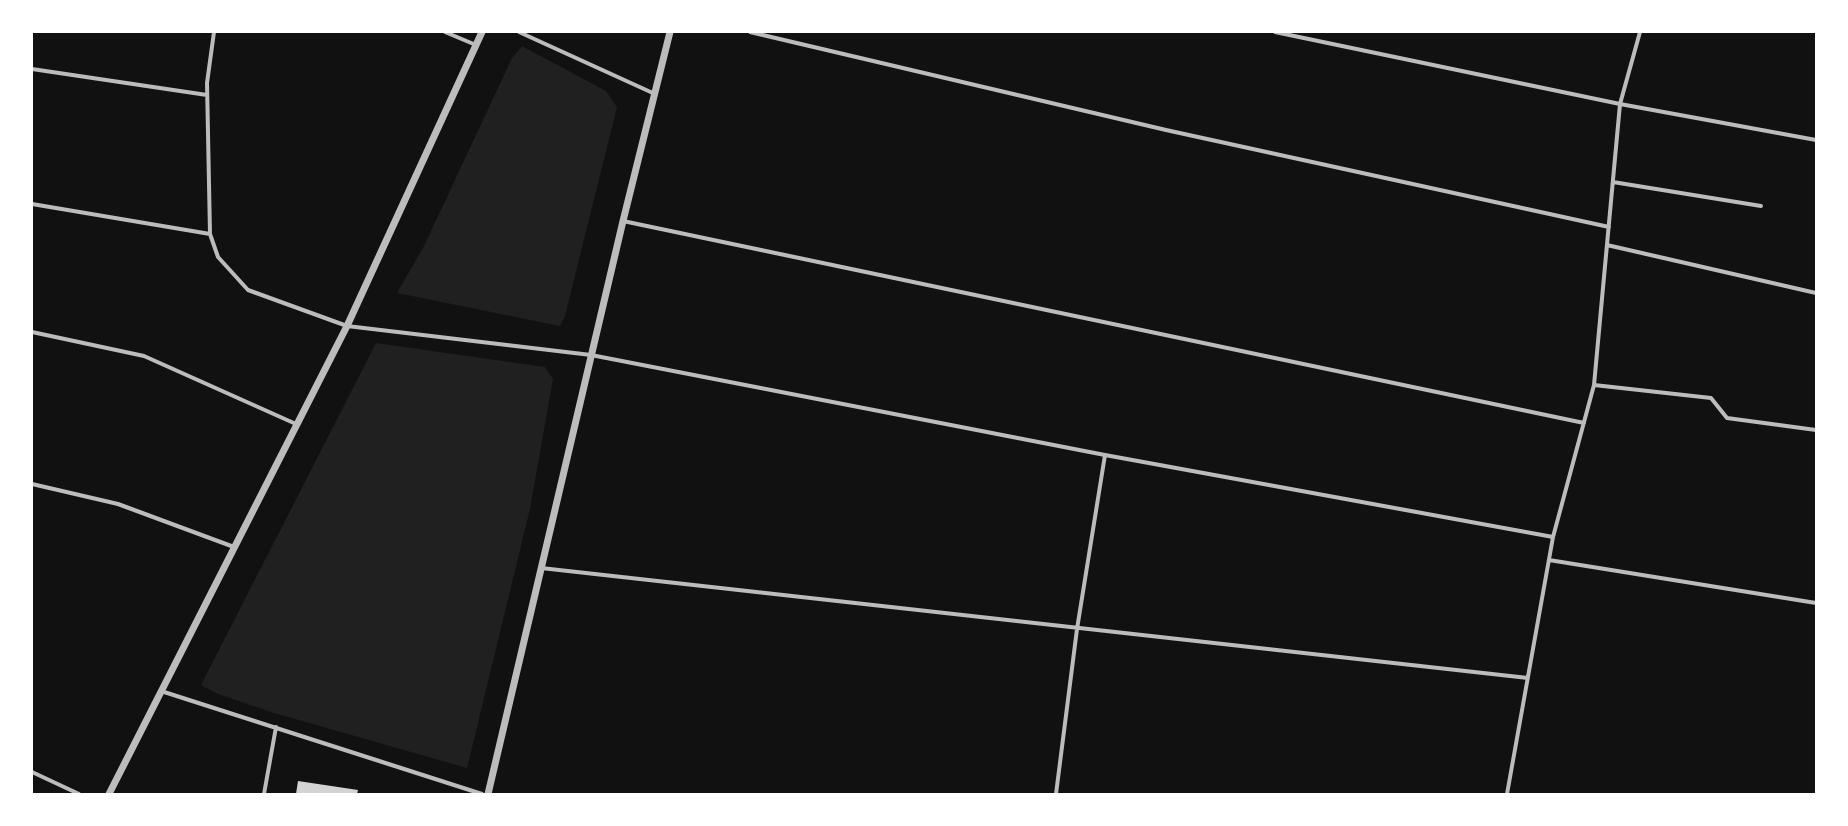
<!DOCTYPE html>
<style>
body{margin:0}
#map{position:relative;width:1848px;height:826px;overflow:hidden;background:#111;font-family:"Nunito Sans",sans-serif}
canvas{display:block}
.frame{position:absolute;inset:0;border:33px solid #fff;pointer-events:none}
</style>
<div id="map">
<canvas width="1848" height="826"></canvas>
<div class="frame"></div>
</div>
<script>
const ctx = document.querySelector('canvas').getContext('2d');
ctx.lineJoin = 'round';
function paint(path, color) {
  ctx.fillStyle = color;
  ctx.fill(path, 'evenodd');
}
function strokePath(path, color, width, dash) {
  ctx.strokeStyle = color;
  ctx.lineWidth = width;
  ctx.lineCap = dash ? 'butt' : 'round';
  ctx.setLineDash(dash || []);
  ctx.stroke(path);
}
paint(new Path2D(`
 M522,46L606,91L617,107L565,316L560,326L397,293L424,246L512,58Z
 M376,343L545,367L553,379L530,509L467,768L274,713L218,694L201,685Z`), '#202020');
paint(new Path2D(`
 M298,781L358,790L357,794H296Z`), '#d3d3d3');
strokePath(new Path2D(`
 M214,32L207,83L210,234L218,257L248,290L347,326L591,355L1105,455L1553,537
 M445,32L476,45
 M519,32L655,94
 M750,32L1166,130L1609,227
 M1275,32L1620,104L1816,140
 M32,69L207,95
 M1613,182L1761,206
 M32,204L210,234
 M623,221L1584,423
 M1607,245L1816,293
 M32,332L144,356L296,424
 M1594,385L1711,398L1727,418L1816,430
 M32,484L118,504L234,547
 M1549,560L1816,603
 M541,568L1528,678
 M161,691L482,794
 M32,772L79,794
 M264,794L276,727
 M1056,794L1077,629L1105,455
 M1507,794L1553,537L1594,385L1620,104L1640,32`), '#bcbcbc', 4);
strokePath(new Path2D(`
 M109,794L347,326L482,32
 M488,794L623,221L670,32`), '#bcbcbc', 7);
</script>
